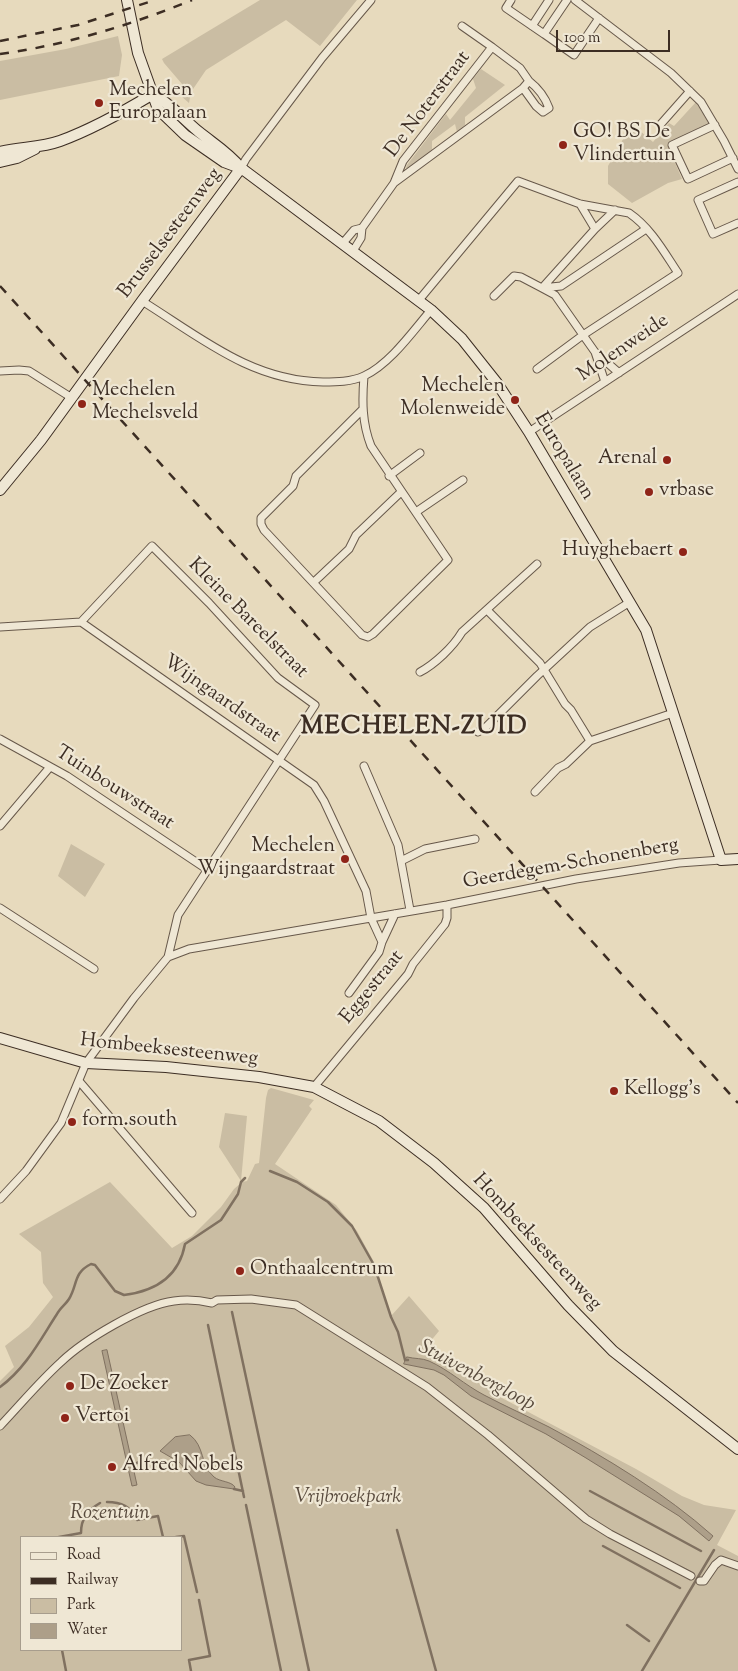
<!DOCTYPE html>
<style>
body{margin:0}
#map{position:relative;width:738px;height:1671px;overflow:hidden;background:#e7dabd;font-family:"Sorts Mill Goudy",serif}
canvas{display:block}
.legend{position:absolute;left:20px;top:1536px;width:162px;height:115px;box-sizing:border-box;background:#efe7d4;border:1px solid #a79d8d;margin:0;padding:6px 9px;list-style:none;font-size:15px;color:#3c2d23}
.legend li{display:flex;align-items:center;gap:10px;height:25px}
.legend b{width:25px;border:1px solid #a79d8d}
.scale{position:absolute;left:556px;top:30px;width:114px;height:22px;box-sizing:border-box;border:2px solid #3c2d23;border-top:0;padding-left:6px;font-size:15px;line-height:18px;white-space:nowrap;color:#3c2d23;-webkit-text-stroke:4px #efe7d4;paint-order:stroke}
</style>
<div id="map">
<canvas width="738" height="1671"></canvas>
<ul class="legend">
<li><b style="height:6px;background:#efe7d4"></b>Road</li>
<li><b style="height:6px;background:#3c2d23"></b>Railway</li>
<li><b style="height:14px;background:#cabda3"></b>Park</li>
<li><b style="height:14px;background:#ad9f89"></b>Water</li>
</ul>
<div class="scale">100 m</div>
</div>
<script>
const ctx = document.querySelector('canvas').getContext('2d');
ctx.lineJoin = 'round';
function paint(path, color) {
  ctx.fillStyle = color;
  ctx.fill(path, 'evenodd');
}
function strokePath(path, color, width, dash) {
  ctx.strokeStyle = color;
  ctx.lineWidth = width;
  ctx.lineCap = dash ? 'butt' : 'round';
  ctx.setLineDash(dash || []);
  ctx.stroke(path);
}
function write(font, color, halo, rows, align = 'center') {
  ctx.font = font + ' "Sorts Mill Goudy",serif';
  ctx.lineWidth = 4.5;
  ctx.setLineDash([]);
  ctx.textBaseline = 'middle';
  ctx.strokeStyle = halo;
  ctx.fillStyle = color;
  for (const [text, x, y, turn = 0] of rows) {
    ctx.save();
    ctx.translate(x, y);
    ctx.rotate((+turn || 0) * Math.PI / 180);
    ctx.textAlign = isNaN(turn) ? turn : align;
    if (halo) ctx.strokeText(text, 0, 0);
    ctx.fillText(text, 0, 0);
    ctx.restore();
  }
}
paint(new Path2D(`
 M260,0H357L320,46L286,20L206,70L191,92L189,103L181,96L182,84L164,63L162,59Z
 M118,36L122,55L119,76L0,100V61L66,49Z
 M481,69L505,85L465,117V125L457,132L455,124L432,141V150L410,168H406L407,165L446,114L450,120L476,88L473,79Z
 M696,102L709,124L667,144L682,179L668,183L632,203L608,184V166L627,132L633,125L653,142L669,123L674,126Z
 M71,844L105,864L85,897L58,876Z
 M271,1088L314,1100L309,1106L312,1109L275,1164L336,1205L357,1231L374,1262L391,1316L409,1296L439,1331L429,1343L462,1371L500,1397L636,1469L682,1496L704,1505L736,1510L717,1545L738,1556V1671H0V1381L14,1367L5,1346L29,1327L53,1297L43,1283L41,1252L19,1234L110,1182L172,1248L192,1236L221,1207L234,1189L242,1182L247,1181L255,1164L259,1163L266,1098L268,1090ZM21,1537H181V1650H21Z
 M225,1113L247,1116L241,1181L219,1147Z`), '#cabda3');
const water = new Path2D(`
 M107,1350L137,1485L132,1486L102,1351Z
 M407,1357C415,1359 422,1358 429,1361C449,1370 465,1385 484,1395C505,1406 527,1416 549,1427C605,1457 666,1494 713,1536L709,1541L679,1516L586,1458L546,1434L471,1396L444,1375L434,1370L404,1364Z
 M190,1435C205,1446 200,1465 214,1477C220,1482 231,1481 235,1487L234,1489L206,1485L196,1481L179,1462L160,1451L175,1437Z`);
paint(water, '#ad9f89');
strokePath(water, '#807160', 1);
strokePath(new Path2D(`
 M270,1171L297,1182L328,1202L352,1226L374,1265L391,1317L398,1332L405,1360H408
 M232,1312L309,1671
 M208,1325L244,1497
 M0,1387C26,1368 40,1340 57,1314C60,1308 66,1304 69,1299C78,1284 73,1273 91,1264L95,1265L115,1291L124,1295C156,1291 179,1277 185,1244L221,1220L238,1194L241,1182L245,1178
 M132,1465L149,1458
 M234,1489L243,1491
 M590,1491L701,1551
 M107,1502C121,1502 131,1506 137,1520L158,1516L163,1537
 M246,1505L281,1671
 M397,1530L436,1671
 M59,1537L81,1533C81,1518 88,1510 100,1503
 M176,1537L184,1536L197,1592
 M603,1546L680,1588
 M627,1625L649,1641
 M62,1650L66,1671
 M191,1671L189,1660L210,1656L199,1600
 M642,1671L714,1550`), '#807160', 2.5);
const street = new Path2D(`
 M511,0L506,8L544,34
 M567,0L544,34L574,55L599,18
 M575,0L671,73L701,102L724,141L738,169
 M462,26L492,47
 M532,26L549,0
 M523,88L536,106L543,112L549,108C545,97 538,88 529,81
 M660,125L690,91
 M715,125L672,145L688,179L733,158
 M241,168L246,159L322,58L371,0
 M738,182L698,200L713,234L738,223
 M580,204L595,229
 M343,243L354,230L362,228
 M353,251L361,238L362,228L394,183L403,161L492,47L520,68L529,81L523,88L394,183
 M494,296L514,276L521,277L542,288L561,286L646,229
 M419,300L518,181L580,204L629,213C651,228 664,252 678,273L583,335L595,352L605,382
 M142,301C200,337 251,381 323,382C336,382 351,382 364,376C390,364 413,331 431,310
 M595,352L619,373
 M537,369L583,335L555,295L542,288L595,229L615,210
 M0,371L19,370L29,371L72,398
 M362,410L296,476L293,486L261,518V524L264,530L362,635L368,637L373,634L448,560L371,446C362,423 362,401 364,376
 M529,432L738,294
 M389,476L420,453
 M416,512L463,480
 M314,582L349,549L356,535L401,492
 M487,610L540,663L565,704L571,710L590,741
 M81,622L152,546L209,603L278,678L315,705L178,915L168,957
 M0,627L81,622L314,785L324,801L366,891L371,918L382,942
 M420,672C435,664 453,647 462,632L537,564
 M478,732L486,727L537,676L590,627L630,602
 M0,739L67,776L208,870
 M364,766L398,845L410,910
 M535,792L558,768L566,764L590,741L673,713
 M0,826L50,767
 M401,861L425,849L475,839
 M0,908L94,969
 M349,993L379,952L382,942L395,914
 M79,1081L192,1213
 M314,1087L408,974L413,964L445,924L447,918V905
 M0,1199L26,1171L61,1123L86,1063L134,998L168,957L189,949L447,905L576,879L679,863L721,860
 M0,1426C20,1405 39,1382 61,1362C84,1340 142,1305 174,1301C188,1299 199,1300 212,1303L217,1300L251,1299L296,1305L427,1387L488,1435L586,1519L610,1534L691,1576
 M700,1581H704L715,1565L721,1560L738,1566`);
const secondary = new Path2D(`
 M127,0L138,53L158,109L185,135L224,162L240,168
 M153,94C171,104 183,119 199,132C214,144 229,153 241,168L431,310L462,339L497,383L529,432L646,630L721,860L738,859
 M0,152C20,147 41,148 60,141C93,129 123,112 153,94
 M0,162L17,158L35,149
 M0,490L41,440L142,301L241,168
 M0,1038L86,1063L166,1067L259,1077L314,1087L379,1121L434,1163L484,1208L568,1305L613,1351L738,1449`);
strokePath(street, '#67584a', 9);
strokePath(secondary, '#3c2d23', 12);
strokePath(street, '#efe7d4', 7);
strokePath(secondary, '#efe7d4', 10);
strokePath(new Path2D(`
 M0,41L78,25L155,0
 M0,54C66,45 131,25 192,0
 M0,286L738,1103`), '#3c2d23', 2.5, [9, 9]);
for (const [x, y, r, color] of [
 [99,103,5,"#8f2418"],
 [563,145,5,"#8f2418"],
 [515,400,5,"#8f2418"],
 [82,404,5,"#8f2418"],
 [667,460,5,"#8f2418"],
 [649,492,5,"#8f2418"],
 [683,552,5,"#8f2418"],
 [345,859,5,"#8f2418"],
 [614,1091,5,"#8f2418"],
 [72,1122,5,"#8f2418"],
 [240,1271,5,"#8f2418"],
 [70,1386,5,"#8f2418"],
 [65,1418,5,"#8f2418"],
 [112,1467,5,"#8f2418"]
]) {
  const dot = new Path2D();
  dot.arc(x, y, r, 0, 2 * Math.PI);
  ctx.fillStyle = color;
  ctx.fill(dot);
  strokePath(dot, '#efe7d4', 2);
}
write('20px', '#3c2d23', '#efe7d4', [
 ["Mechelen",109,92],
 ["Europalaan",109,115],
 ["GO! BS De",573,134],
 ["Vlindertuin",573,157],
 ["Mechelen",505,388,"right"],
 ["Molenweide",505,411,"right"],
 ["Mechelen",92,392],
 ["Mechelsveld",92,415],
 ["Arenal",657,460,"right"],
 ["vrbase",659,492],
 ["Huyghebaert",673,552,"right"],
 ["Mechelen",335,848,"right"],
 ["Wijngaardstraat",335,871,"right"],
 ["Kellogg's",624,1091],
 ["form.south",82,1122],
 ["Onthaalcentrum",250,1271],
 ["De Zoeker",80,1386],
 ["Vertoi",75,1418],
 ["Alfred Nobels",122,1467]
], 'left');
write('20px', '#3c2d23', '#efe7d4', [
 ["De Noterstraat",429,105,-53],
 ["Brusselsesteenweg",171,234,-53],
 ["Molenweide",624,349,-34],
 ["Europalaan",563,457,59],
 ["Kleine Bareelstraat",247,619,45],
 ["Wijngaardstraat",221,700,35],
 ["Tuinbouwstraat",114,789,33],
 ["Geerdegem-Schonenberg",571,865,-10],
 ["Eggestraat",373,988,-51],
 ["Hombeeksesteenweg",169,1051,6],
 ["Hombeeksesteenweg",536,1243,47]
]);
write('italic 20px', '#584a3d', '#efe7d4', [
 ["Vrijbroekpark",348,1499],
 ["Rozentuin",110,1515]
]);
write('italic 21px', '#584a3c', '#efe7d4', [
 ["Stuivenbergloop",476,1377,28]
]);
ctx.letterSpacing = '1px';
write('bold 25px', '#3c2d23', '#efe7d4', [
 ["MECHELEN-ZUID",414,729]
]);
ctx.letterSpacing = '0px';
</script>
